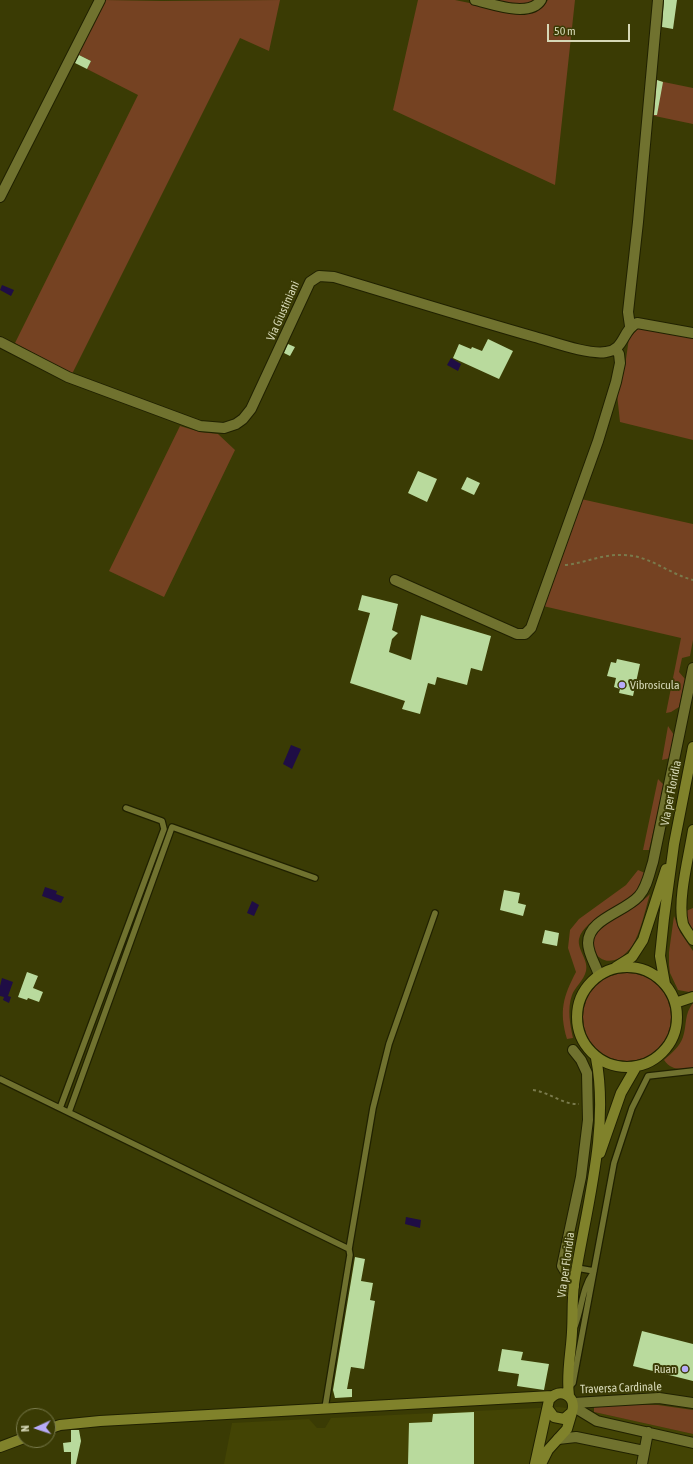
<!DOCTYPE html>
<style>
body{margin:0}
#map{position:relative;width:693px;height:1464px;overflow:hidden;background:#3a3b04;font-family:"Asap Condensed",sans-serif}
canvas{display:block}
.north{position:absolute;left:16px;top:1408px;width:40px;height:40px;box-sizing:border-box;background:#3a3b04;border:1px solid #787a4c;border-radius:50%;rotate:267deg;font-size:11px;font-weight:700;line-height:16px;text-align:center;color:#d6d8b7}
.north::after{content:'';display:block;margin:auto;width:14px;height:18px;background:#b7abf8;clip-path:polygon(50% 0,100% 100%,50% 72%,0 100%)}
.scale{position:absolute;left:547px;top:24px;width:83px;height:18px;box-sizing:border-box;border:2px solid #d6d8b7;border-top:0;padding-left:5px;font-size:12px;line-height:14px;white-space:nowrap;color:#d6d8b7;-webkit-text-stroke:3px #3a3b04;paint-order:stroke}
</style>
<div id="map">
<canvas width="693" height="1464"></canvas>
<div class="north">N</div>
<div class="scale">50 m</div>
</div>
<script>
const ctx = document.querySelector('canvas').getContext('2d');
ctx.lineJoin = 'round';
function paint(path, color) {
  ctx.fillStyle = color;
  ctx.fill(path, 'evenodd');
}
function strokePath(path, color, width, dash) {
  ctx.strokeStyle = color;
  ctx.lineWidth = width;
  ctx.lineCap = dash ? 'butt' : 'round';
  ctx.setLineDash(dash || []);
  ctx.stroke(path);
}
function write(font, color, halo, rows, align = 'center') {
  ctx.font = font + ' "Asap Condensed",sans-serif';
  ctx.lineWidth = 4;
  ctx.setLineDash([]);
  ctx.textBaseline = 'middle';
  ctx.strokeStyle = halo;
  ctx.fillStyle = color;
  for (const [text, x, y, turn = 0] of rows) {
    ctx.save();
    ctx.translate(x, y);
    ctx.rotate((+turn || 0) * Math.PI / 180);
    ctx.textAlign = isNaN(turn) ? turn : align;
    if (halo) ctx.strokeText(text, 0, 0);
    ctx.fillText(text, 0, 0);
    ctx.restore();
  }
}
paint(new Path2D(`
 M559,1407L594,1412L693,1434V1464H224L232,1423L309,1419L317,1428H325L331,1418Z`), '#434404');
paint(new Path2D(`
 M104,0L162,1L280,0L269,51L240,38L72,374L15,343L138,95L87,69L91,61L79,55L76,56Z
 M418,0H455L523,14C534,14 542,10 548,0H575L555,185L393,110Z
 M494,0H539L518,6Z
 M654,80L693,88V124L650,115Z
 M639,328L693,337V440L620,422L617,394L625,366L629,338Z
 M180,426L200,432L218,434L235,450L164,597L109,571Z
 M581,499L693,524V640L690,656L682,658L679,672L685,679L679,707L671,712L666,713L681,638L543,606Z
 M668,726L674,735L670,758L662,760Z
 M658,779L664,785L649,850H643Z
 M638,870L645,873C643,877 642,884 640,888C628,906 584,917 579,939C577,950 589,960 586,971C584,980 575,987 572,995C567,1009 570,1025 573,1038L567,1039C559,1011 563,997 576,972L568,948L570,930L579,919L626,885Z
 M650,894C645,910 641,932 632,946C609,978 582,951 598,932C610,918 636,909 650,894Z
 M693,908V931L686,918V911Z
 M674,916L680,932L693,951V991L689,992L678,990L670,973L669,965V952Z
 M583 1017a44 44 0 1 1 88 0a44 44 0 1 1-88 0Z
 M693,1003V1068C680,1069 672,1071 664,1060C672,1053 680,1046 683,1037C687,1025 684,1014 693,1003Z
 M626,1404L658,1405L693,1410V1434L594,1412V1407Z`), '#754222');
paint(new Path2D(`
 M2,285L14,290L11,296L0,290Z
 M451,358L461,364L458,371L447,365Z
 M291,745L301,749L292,769L283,764Z
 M45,887L57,891L56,894L64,897L61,903L42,896Z
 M252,901L259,905L254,916L247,913Z
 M2,978L13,982L8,996L11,997L9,1003L3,1000L4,997L0,996V986Z
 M406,1217L421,1220L420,1228L405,1224Z`), '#1f0d45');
paint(new Path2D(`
 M664,0H677L673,29L662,27Z
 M79,55L91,61L87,69L75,63Z
 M657,80L663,82L657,115H654Z
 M488,339L513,351L499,379L453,358L459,344L471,349L472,347L482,351Z
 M288,344L295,347L290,356L284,353Z
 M418,471L437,479L427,502L408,493Z
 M467,477L480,483L474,495L461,489Z
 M362,595L398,604L392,630L398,633L392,639L389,652L411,660L421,615L491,636L482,671L471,668L467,685L437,677L435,685L428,683L420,714L402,709L405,701L350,683L370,613L358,610Z
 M617,659L640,664L633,696L619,693L620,689L614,687L616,678L607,676L611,662L616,663Z
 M504,890L520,893L518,903L526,905L523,916L500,910Z
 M545,930L559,933L557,946L542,943Z
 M27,972L38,976L33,988L43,992L39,1002L28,998L27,1000L18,997Z
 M355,1257L365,1259L361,1281L373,1283L370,1300L375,1301L364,1369L351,1367L347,1389H352V1397L335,1398L333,1390Z
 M642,1331L693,1344V1381L633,1366Z
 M502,1349L523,1352L521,1360L549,1364L544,1390L517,1386L519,1374L498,1371Z
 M474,1412V1464H408L409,1423L432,1422L433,1414Z
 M71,1430H79L81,1441L76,1464H71V1452H64L63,1443L71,1442Z`), '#b9da9d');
const lane = new Path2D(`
 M0,1079L349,1249L350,1255L325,1408
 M60,1108L164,829L162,821L126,808
 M69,1112L172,827L315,878
 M349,1249L373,1108L389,1044L435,913
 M577,1268L594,1271
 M575,1326C582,1308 582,1288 593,1273
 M570,1386L573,1383L614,1163L632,1108L648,1076L693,1071`);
const street = new Path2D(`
 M475,0C492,4 530,18 541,0
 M0,197L100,0
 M630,326L628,312L638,222L658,0
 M0,342L68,377L200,426L224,428L236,424L243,419L251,409L310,282L319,276L334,277C401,297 468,318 535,337C553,342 588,355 606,352C625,350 622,330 637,323L693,333
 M395,580L517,634H525L531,628L598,441L616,382L620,363L619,354L616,350
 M599,975C596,965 588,954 588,943C588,919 625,912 639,896C647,887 649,874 653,862L693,668
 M573,1050L581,1060L587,1073L588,1120L581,1177L562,1266L574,1286
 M574,1403L659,1398L693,1403
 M574,1407L597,1421L693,1443
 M558,1439L576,1437L644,1451
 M642,1464L648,1432`);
const secondary = new Path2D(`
 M693,830C689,856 677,900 683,924C685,929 690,935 693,940
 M577 1017a50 50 0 1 1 100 0a50 50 0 1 1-100 0Z
 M616,967L632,957L643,940L666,869
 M665,984L660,956L664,918L674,844L693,747
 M675,1003L693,997
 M600,1153L621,1093L636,1067
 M569,1396C566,1373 571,1354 572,1332C573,1316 572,1300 574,1284C585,1212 610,1130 596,1058
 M48,1429L60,1425L100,1421L552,1396
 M0,1447L24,1438
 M535,1464L549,1400C560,1386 577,1396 572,1412L564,1419L554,1417L548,1409
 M541,1464L548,1450L567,1429L572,1412`);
strokePath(lane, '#202100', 8);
strokePath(street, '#202100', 12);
strokePath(secondary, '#202100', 12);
strokePath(new Path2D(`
 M565,565C585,563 602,554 623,555C649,555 669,574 693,580
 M533,1090C549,1092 563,1105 579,1104`), '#797a4c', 2, [3, 3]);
strokePath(lane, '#70722f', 5.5);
strokePath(street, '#70722f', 10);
strokePath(secondary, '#80822b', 10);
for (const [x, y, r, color] of [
 [622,685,4,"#b7abf8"],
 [685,1369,4,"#b7abf8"]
]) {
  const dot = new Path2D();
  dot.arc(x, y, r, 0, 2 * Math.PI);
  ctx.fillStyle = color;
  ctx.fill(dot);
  strokePath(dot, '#3a3b04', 1.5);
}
write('12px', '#d6d8b7', '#3a3b04', [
 ["Via Giustiniani",283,311,-66],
 ["Via per Floridia",671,793,-79],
 ["Via per Floridia",566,1265,-82],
 ["Traversa Cardinale",621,1388,-2]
]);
write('12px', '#d6d8b7', '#3a3b04', [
 ["Vibrosicula",630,685],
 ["Ruan",677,1369,"right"]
], 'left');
</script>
